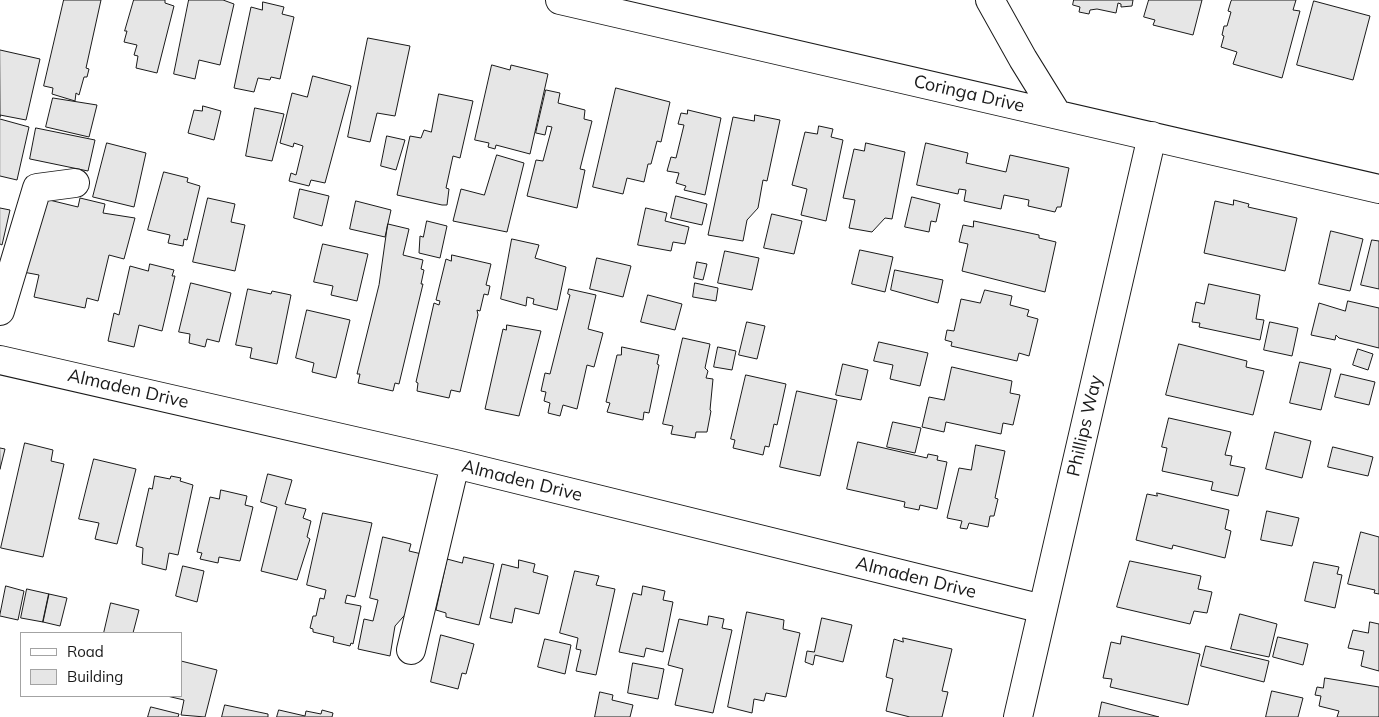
<!DOCTYPE html>
<style>
body{margin:0}
#map{position:relative;width:1379px;height:717px;overflow:hidden;background:#fff;font-family:Mulish,sans-serif}
canvas{display:block}
.legend{position:absolute;left:20px;top:632px;width:162px;height:65px;box-sizing:border-box;background:#fff;border:1px solid #a3a3a3;margin:0;padding:6px 9px;list-style:none;font-size:15px;color:#1a1a1a}
.legend li{display:flex;align-items:center;gap:10px;height:25px}
.legend b{width:25px;border:1px solid #a3a3a3}
</style>
<div id="map">
<canvas width="1379" height="717"></canvas>
<ul class="legend">
<li><b style="height:6px;background:#fff"></b>Road</li>
<li><b style="height:14px;background:#e6e6e6"></b>Building</li>
</ul>
</div>
<script>
const ctx = document.querySelector('canvas').getContext('2d');
ctx.lineJoin = 'round';
function paint(path, color) {
  ctx.fillStyle = color;
  ctx.fill(path, 'evenodd');
}
function strokePath(path, color, width, dash) {
  ctx.strokeStyle = color;
  ctx.lineWidth = width;
  ctx.lineCap = dash ? 'butt' : 'round';
  ctx.setLineDash(dash || []);
  ctx.stroke(path);
}
function write(font, color, halo, rows, align = 'center') {
  ctx.font = font + ' Mulish,sans-serif';
  ctx.lineWidth = 4;
  ctx.setLineDash([]);
  ctx.textBaseline = 'middle';
  ctx.strokeStyle = halo;
  ctx.fillStyle = color;
  for (const [text, x, y, turn = 0] of rows) {
    ctx.save();
    ctx.translate(x, y);
    ctx.rotate((+turn || 0) * Math.PI / 180);
    ctx.textAlign = isNaN(turn) ? turn : align;
    if (halo) ctx.strokeText(text, 0, 0);
    ctx.fillText(text, 0, 0);
    ctx.restore();
  }
}
const building = new Path2D(`
 M64,0H101L86,68L89,69L87,77H84L79,95L76,93L75,101L52,94L53,88L44,86Z
 M134,0H165V3L174,6L157,73L136,68L138,56L134,55L137,45L124,42L127,31H125Z
 M189,0H223L234,4L220,65L199,60L195,79L174,74Z
 M1074,0H1133L1132,6L1121,7V4L1118,3L1116,13L1097,9L1090,10L1089,14L1079,12L1080,7L1073,5Z
 M1149,0H1202L1193,35L1153,25L1155,20L1144,17Z
 M1233,0H1296L1293,10L1300,11L1282,78L1233,64L1237,52L1221,47L1224,36L1222,35L1224,26H1227L1231,12L1228,11L1231,1Z
 M1314,1L1370,16L1353,80L1297,65Z
 M263,2L284,7L282,14L294,17L280,79L271,77L270,80L258,78L254,92L234,88L251,7L262,10Z
 M368,38L410,46L395,116L377,113L370,142L348,137Z
 M0,50L40,59L26,120L0,115V117Z
 M492,65L510,70L511,65L548,74L530,154L496,145L495,149L488,147L489,143L475,140Z
 M313,76L351,86L325,183L311,180L309,186L289,181L291,173L296,175L303,146L294,143L293,147L280,143L292,93L307,97Z
 M616,88L670,102L661,142L657,141L651,164H648L644,182L627,178L623,194L593,187Z
 M546,90L560,93L558,103L585,110L584,119L592,121L580,169L585,170L577,208L527,196L536,160L543,161L552,127L547,126L545,135L536,133Z
 M439,94L473,101L460,158L453,156L446,188L449,189L447,205H442L397,195L410,136L421,138L424,130L431,132Z
 M53,98L97,105L89,137L46,127Z
 M203,106L221,111L214,140L188,133L194,110L202,111Z
 M255,108L284,114L272,161L246,156Z
 M688,110L721,118L705,195L684,190L686,186L676,183L679,173L667,171L671,157L676,158L684,125L678,124L681,113L687,114Z
 M755,115L780,120L767,181L763,180L758,208L747,220L743,241L708,235L733,117L754,121Z
 M0,119L29,127L17,180L0,176Z
 M819,126L833,129L831,137L843,140L826,221L801,215L807,189L792,185L805,132L817,134Z
 M36,128L95,140L88,171L30,159Z
 M387,136L405,140L396,170L381,166Z
 M107,143L146,153L134,207L93,197Z
 M866,143L905,152L892,219L885,218L872,232L849,228L855,200L843,198L854,149L864,151Z
 M926,143L968,153L966,163L1006,172L1010,155L1069,168L1061,207H1057L1055,212L1028,206L1029,200L1004,195L1001,209L964,201L966,190L959,189L958,194L917,185Z
 M497,155L524,163L507,232L453,221L461,189L484,195Z
 M164,172L188,178L187,182L200,186L187,240L184,239L183,246L168,243L170,235L148,230Z
 M300,189L329,196L322,226L294,218Z
 M676,196L707,204L702,225L671,218Z
 M912,197L940,204L936,222L931,221L929,232L905,227Z
 M41,198L78,207L80,198L105,204L103,213L135,218L124,259L109,255L98,301L87,298L85,308L34,297L39,275L23,272Z
 M208,198L235,204L231,222L245,225L235,271L193,262Z
 M1234,200L1249,204L1248,207L1297,218L1285,271L1204,253L1215,201L1233,205Z
 M356,201L391,210L385,237L350,229Z
 M0,208L10,210L2,245L0,244Z
 M646,208L667,213L665,221L689,227L685,244L673,242L671,251L638,245Z
 M772,214L802,221L794,254L764,248Z
 M427,221L447,226L440,258L419,253L420,236L423,237Z
 M974,221L1039,235V238L1056,242L1045,292L962,271L968,244L959,242L963,225L973,227Z
 M388,224L409,229L403,255L423,260L421,269L424,270L421,284H423L399,384L395,383L393,391L358,383L360,374H357L379,285Z
 M1331,231L1363,239L1350,291L1319,284Z
 M512,239L539,245L535,258L566,267L557,310L533,304L534,299L527,297L526,306L501,299Z
 M1372,240L1379,241V289L1361,285Z
 M323,244L368,254L357,301L331,295L333,286L314,282Z
 M860,250L893,257L885,292L852,284Z
 M725,251L759,258L752,290L718,283Z
 M452,255L491,264L486,285L490,286L488,295L484,294L480,311L477,310L478,315L460,392L451,390L449,398L417,391L418,383L416,382L434,303L439,305L440,301L436,300L446,259L451,261Z
 M597,258L631,266L623,297L590,289Z
 M697,262L707,264L703,280L694,278Z
 M150,264L174,270L172,276H175L162,331L139,325L134,347L108,341L114,313L119,315L130,266L148,271Z
 M895,270L943,280L938,303L891,290Z
 M191,283L231,293L219,342L207,339L205,347L189,343L190,334L179,332Z
 M695,283L718,288L716,301L693,297Z
 M1209,284L1260,295L1256,319L1264,320L1260,340L1199,327L1200,323L1192,322L1196,302L1204,304Z
 M248,289L271,294L272,291L291,295L277,364L250,358L252,348L236,345Z
 M569,289L596,295L588,329L603,333L594,367L587,365L577,409L563,405L560,416L548,413L550,403L544,401L546,392L541,391L545,373L550,374L570,295L568,294Z
 M985,290L1012,296L1010,305L1029,310L1027,316L1038,319L1029,356L1019,353L1017,361L951,346L952,342L945,340L947,330L954,331L961,299L980,303Z
 M648,295L682,304L675,330L641,322Z
 M1348,301L1379,308V348L1339,338L1336,335L1335,340L1311,335L1319,303L1345,311Z
 M307,310L350,320L336,378L312,372L314,363L296,358Z
 M747,322L765,326L757,359L739,355Z
 M1270,322L1298,328L1292,356L1264,350Z
 M507,325L541,331L519,416L485,409L503,329L506,330Z
 M683,338L710,344L705,368L708,371L706,378L713,379L710,410L711,411L707,432H696L695,438L671,434L673,426L663,424Z
 M879,342L928,353L920,386L890,379L893,365L874,361Z
 M1179,344L1247,361L1246,367L1264,371L1253,415L1166,395Z
 M622,347L659,355L657,364L659,365L649,413L644,412L643,420L607,412L610,403L606,402L617,355H621Z
 M718,347L736,351L732,370L714,367Z
 M1358,349L1373,354L1368,370L1353,365Z
 M1300,362L1331,369L1321,410L1290,403Z
 M843,364L868,370L861,400L836,395Z
 M952,367L1012,381L1010,393L1020,395L1013,425L1003,423L1001,434L946,422L944,432L922,427L929,397L944,400Z
 M1341,374L1375,382L1369,405L1335,397Z
 M746,375L786,384L777,425L774,424L769,447L765,446L763,455L733,448L735,440L731,439Z
 M797,391L837,400L820,476L780,467Z
 M1169,418L1231,432L1225,455L1232,456L1230,465L1245,468L1238,496L1211,490L1213,482L1162,471L1167,448L1162,447Z
 M893,422L921,428L915,453L887,447Z
 M1275,432L1311,441L1302,478L1266,469Z
 M858,442L927,458L928,454L938,456L937,460L947,462L937,509L920,505L919,510L904,507L905,502L847,489Z
 M25,443L53,450L51,461L64,464L43,557L1,548Z
 M976,445L1005,451L995,498L998,499L994,516H990L988,527L969,523L967,529L960,528L962,521L947,518L959,468L971,470Z
 M1333,447L1373,457L1368,476L1328,467Z
 M0,448L5,449L0,469Z
 M94,459L136,469L117,544L95,539L99,523L79,519Z
 M268,474L292,480L285,504L306,509L303,518L311,521L307,537L310,539L297,580L261,571L277,507L261,502Z
 M155,476L170,479L171,476L181,478L180,481L193,485L178,555L169,553L166,570L142,564L143,548L136,546L149,488L152,489Z
 M221,490L247,496L245,505L253,507L240,561L219,557L218,563L200,559L202,553L197,552L210,497L219,499Z
 M1157,493L1229,510L1225,529L1231,531L1225,558L1173,545L1172,549L1136,540L1147,494L1157,496Z
 M1267,511L1299,518L1292,546L1261,540Z
 M323,513L372,523L355,597L347,595L345,603L361,606L353,644L351,643L350,646L333,642L334,637L313,632V629L310,628L313,616H316L320,598L324,599L326,590L307,585Z
 M1361,532L1379,537V594L1374,593L1375,590L1348,584Z
 M383,537L411,544L409,551L426,555L411,608L395,626L390,656L358,649L364,619L373,621L378,600L370,598Z
 M464,557L494,564L479,625L446,617V613L436,610L447,559L462,563Z
 M519,560L535,564L533,572L548,576L539,614L515,608L512,623L490,618L502,564L518,568Z
 M1130,561L1201,576L1198,589L1212,592L1207,613L1194,611L1190,624L1117,607Z
 M1314,562L1339,567L1337,574L1342,575L1335,608L1305,601Z
 M183,566L204,571L197,602L176,596Z
 M575,571L599,576L596,585L615,589L596,675L576,671L581,650L576,649L578,638L560,633Z
 M6,586L24,591L18,620L0,616Z
 M643,586L665,591L663,600L673,602L663,652L646,648L644,657L619,652L633,593L641,595Z
 M27,589L49,594L43,622L21,618Z
 M49,594L67,598L60,626L43,622Z
 M111,603L139,610L133,633H104Z
 M747,612L784,620L783,629L800,633L786,697L766,693L764,701L754,699L752,713L728,707Z
 M1240,614L1277,624L1269,657L1231,649Z
 M709,616L724,619L722,628L732,630L713,713L675,705L683,669L668,665L679,619L707,625Z
 M822,618L852,625L843,662L815,655L813,665L805,662L807,651L814,652Z
 M1370,622L1379,624V671L1361,666L1364,651L1348,648L1353,630L1368,633Z
 M441,635L474,644L466,674L462,673L458,689L431,682Z
 M1122,636L1200,654L1188,705L1110,687L1112,679L1103,678L1111,642L1120,644Z
 M1278,637L1308,644L1303,665L1273,657Z
 M903,638L952,649L942,691L948,692L942,717H910L886,711L893,679L886,677L894,639L903,642Z
 M545,639L571,645L565,674L538,667Z
 M1206,646L1269,661L1264,682L1201,666Z
 M181,661L217,670L205,717L181,715L184,700L167,696H181Z
 M633,663L664,669L658,699L628,693Z
 M1325,678L1379,687V717H1337L1339,711L1319,706L1321,696L1315,695L1317,687L1323,688Z
 M1272,691L1303,698L1298,717H1266Z
 M600,692L613,695L612,700L633,705L630,717H595Z
 M1102,702L1159,717H1099Z
 M225,705L268,714V717H222Z
 M151,707L179,714L178,717H148Z
 M279,710L305,716L306,711L321,714L322,710L333,713L332,717H277Z`);
paint(building, '#e6e6e6');
strokePath(building, '#1a1a1a', 1);
const minor = new Path2D(`
 M560,0L1379,189
 M990,0L1023,59L1057,114
 M0,311L37,188L75,183
 M0,360L455,464L1043,609
 M411,650L455,464
 M1018,717L1152,136`);
strokePath(minor, '#1a1a1a', 30);
strokePath(minor, '#fff', 28);
write('18px', '#1a1a1a', '#fff', [
 ["Coringa Drive",969,94,13],
 ["Almaden Drive",128,389,13],
 ["Phillips Way",1085,426,-77],
 ["Almaden Drive",522,481,14],
 ["Almaden Drive",916,578,14]
]);
</script>
